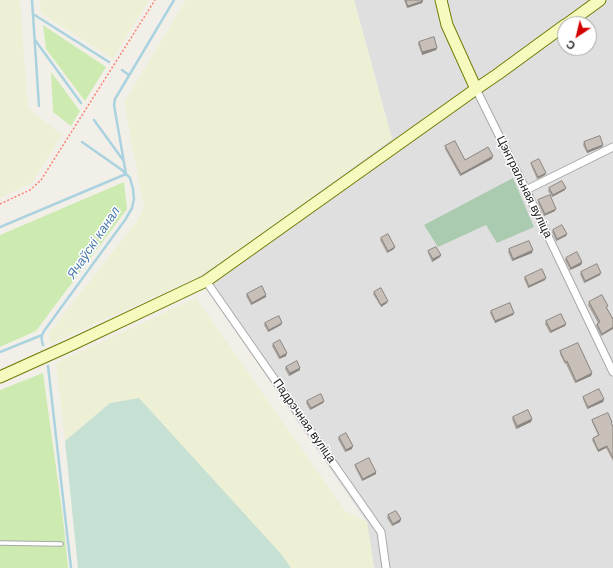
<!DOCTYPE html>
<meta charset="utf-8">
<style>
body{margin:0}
#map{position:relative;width:613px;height:568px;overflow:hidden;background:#f2efe9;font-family:Helvetica,sans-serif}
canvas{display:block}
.north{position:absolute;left:557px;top:16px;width:40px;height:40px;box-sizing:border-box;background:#fff;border:1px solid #a7a7a7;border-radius:50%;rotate:215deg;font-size:11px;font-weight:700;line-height:16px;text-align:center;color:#222}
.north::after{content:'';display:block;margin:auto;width:14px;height:18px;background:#d40000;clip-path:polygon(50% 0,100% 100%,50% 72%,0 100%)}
</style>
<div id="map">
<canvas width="613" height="568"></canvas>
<div class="north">С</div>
</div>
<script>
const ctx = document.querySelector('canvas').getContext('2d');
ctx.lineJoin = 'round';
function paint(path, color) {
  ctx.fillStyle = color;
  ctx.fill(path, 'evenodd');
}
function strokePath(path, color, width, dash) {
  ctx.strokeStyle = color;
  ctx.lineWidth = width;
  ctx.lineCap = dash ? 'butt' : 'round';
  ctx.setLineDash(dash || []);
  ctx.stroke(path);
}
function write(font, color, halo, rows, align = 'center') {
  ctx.font = font + ' Helvetica,sans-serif';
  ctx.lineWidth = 3;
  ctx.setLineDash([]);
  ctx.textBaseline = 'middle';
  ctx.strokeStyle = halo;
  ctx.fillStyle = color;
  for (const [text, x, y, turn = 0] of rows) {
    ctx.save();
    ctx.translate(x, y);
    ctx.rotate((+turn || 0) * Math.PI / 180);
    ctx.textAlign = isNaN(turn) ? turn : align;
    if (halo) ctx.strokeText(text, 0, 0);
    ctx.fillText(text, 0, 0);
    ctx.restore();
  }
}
paint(new Path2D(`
 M354,0H613V568H374L366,521L198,277L243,247L392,139ZM565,24H589V48H565Z`), '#e0dfdf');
paint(new Path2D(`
 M0,0H20L28,108L62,135L32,183L0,198Z
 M40,0H149L113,59L41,13Z
 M186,0H354L392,139L243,247L198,277L50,344L49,333L137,221L144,207L124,103Z
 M196,298L345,511L367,521L374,568H291L282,555L110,403L65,441L56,363Z`), '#eef0d5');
paint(new Path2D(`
 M43,25L106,67L85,101L46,49Z
 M51,72L80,111L71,126L53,112Z
 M124,182L127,209L36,331L0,347V235Z
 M43,373L63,518L68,568H0V390Z`), '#cdebb0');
paint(new Path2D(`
 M139,398L282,555L291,568H78L65,441L110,403Z`), '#c6e0d4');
paint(new Path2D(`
 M513,178L534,227L497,243L486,225L438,247L424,225Z`), '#aacbaf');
strokePath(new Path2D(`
 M32,0L39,106
 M33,14L109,62
 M35,40L81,103
 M122,70L129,75
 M94,120L123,160
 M0,227L126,174L114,105L115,99L174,0
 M43,345C41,339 41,336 44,331L125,220L132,208L134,199L133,189L130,178L122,170L82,142
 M0,352L42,335
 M48,366L71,568`), '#aad3df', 2.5);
const lane = new Path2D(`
 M0,543L61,544`);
const street = new Path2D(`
 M476,89L526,190L613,372
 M526,190L613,147
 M206,281L381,532L386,568`);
const secondary = new Path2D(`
 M441,0L447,25L476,89
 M567,24L600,0
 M0,377L73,344L206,281L476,89L498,74L565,25`);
strokePath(lane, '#a9a9a9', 5.5);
strokePath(street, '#a9a9a9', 9);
strokePath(secondary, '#707d05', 13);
strokePath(new Path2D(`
 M0,204L30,190L41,180L155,0`), '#fa8072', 1.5, [2, 2]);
strokePath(lane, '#fff', 3.5);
strokePath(street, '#fff', 7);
strokePath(secondary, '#f7fabf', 11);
paint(new Path2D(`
 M404,0H422V3L407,8Z
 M419,42L437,48L436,50L422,55L418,44Z
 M584,142L603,145L602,147L587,153L583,145Z
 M445,146L465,160L492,159L460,176L445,149Z
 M531,163L546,173L545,175L537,179L531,165Z
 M549,188L565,190L552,197L548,191Z
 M538,200L555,211L544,216L538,203Z
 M553,230L567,234L566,236L556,241L552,232Z
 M381,238L394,249L387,253L380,240Z
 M509,249L532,253L512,261L508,252Z
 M428,251L441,255L440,257L432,262L428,253Z
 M566,258L582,262L581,265L570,270L565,260Z
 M581,272L600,275L584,283L580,274Z
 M525,277L545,280L528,288L524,279Z
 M374,292L387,303L381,307L373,294Z
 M247,294L266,297L251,305L246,296Z
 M589,302L607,308L613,319L601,336L596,326L597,324L598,323L588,305Z
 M491,311L514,313L513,315L495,323L490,313Z
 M546,321L566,324L565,326L550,333L545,324Z
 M265,323H282L281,325L268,332L264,325Z
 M273,344L286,356L279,359L272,346Z
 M560,351L592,373L591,376L575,383L566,364H565L560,354Z
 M286,367L300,370L289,376L285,369Z
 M583,397L604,399L603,402L587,409L583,399Z
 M307,401H324L323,403L310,410L306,403Z
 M513,417L532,419L531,422L516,429L512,419Z
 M592,420L612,424L613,427V461L606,448L598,452L592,440L593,438L598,435L592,422Z
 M339,437L352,449L345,452L338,439Z
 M355,465L376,472V474L362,481L355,467Z
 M388,515L401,519L400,522L392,526L387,518Z`), '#aba49e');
paint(new Path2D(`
 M423,1L422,3L407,8L408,6Z
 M437,48L436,50L422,55V52Z
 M603,145L602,147L587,153V151Z
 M493,156L492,159L460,176L461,174Z
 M546,173L545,175L537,179L538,177Z
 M566,188L565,190L552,197L553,195Z
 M556,209L555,211L544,216L545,214Z
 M567,234L566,236L556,241L557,239Z
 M395,247L394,249L387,253L388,251Z
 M533,250L532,253L512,261L513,259Z
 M441,255L440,257L432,262L433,259Z
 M582,262L581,265L570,270L571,268Z
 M601,273L600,275L584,283L585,281Z
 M546,278L545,280L528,288L529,286Z
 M266,295V297L251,305L252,303Z
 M388,301L387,303L381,307V305Z
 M514,313L513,315L495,323V321Z
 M282,323L281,325L268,332L269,330Z
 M566,324L565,326L550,333L551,331Z
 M613,327V329L601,336L602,334Z
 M287,353L286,356L279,359L280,357Z
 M300,368V370L289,376L290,373Z
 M592,373L591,376L575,383L576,381Z
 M604,399L603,402L587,409L588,407Z
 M324,401L323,403L310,410L311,408Z
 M532,419L531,422L516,429L517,426Z
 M353,446L352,449L345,452L346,450Z
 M607,446L606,448L598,452V450Z
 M376,472V474L362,481L363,479Z
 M401,519L400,522L392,526L393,524Z`), '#8b8681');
const building = new Path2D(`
 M406,0H422L423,1L408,6Z
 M434,37L437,48L422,52L419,42Z
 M600,136L603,145L587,151L584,142Z
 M455,141L465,160L488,147L493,156L461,174L445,146Z
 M539,159L546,173L538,177L531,163Z
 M562,181L566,188L553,195L549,188Z
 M550,195L556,209L545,214L538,200Z
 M562,225L567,234L557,239L553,230Z
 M388,234L395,247L388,251L381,238Z
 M529,241L533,250L513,259L509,249Z
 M436,247L441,255L433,259L428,251Z
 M577,252L582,262L571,268L566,258Z
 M597,264L601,273L585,281L581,272Z
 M542,269L546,278L529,286L525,277Z
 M262,286L266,295L252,303L247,294Z
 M381,288L388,301L381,305L374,292Z
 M602,295L608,306L606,307L613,319V327L602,334L597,324L600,322L589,302Z
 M510,303L514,313L495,321L491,311Z
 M561,314L566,324L551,331L546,321Z
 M279,316L282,323L269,330L265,323Z
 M280,340L287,353L280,357L273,344Z
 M578,343L592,373L576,381L567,361L565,362L560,351Z
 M297,361L300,368L290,373L286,367Z
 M599,389L604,399L588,407L583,397Z
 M321,394L324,401L311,408L307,401Z
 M528,410L532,419L517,426L513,417Z
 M608,413L612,422L611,423L613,427V458L607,446L598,450L593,438L599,435L592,420Z
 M346,433L353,446L346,450L339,437Z
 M369,458L376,472L363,479L355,465Z
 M396,511L401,519L393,524L388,515Z`);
paint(building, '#c7bfb8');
strokePath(building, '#8b8681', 1);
write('12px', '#222', '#fff', [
 ["Цэнтральная вуліца",524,187,64],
 ["Падрэчная вуліца",304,421,55]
]);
write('italic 13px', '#4a7aab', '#fff', [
 ["Ячаўскі канал",94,243,-56]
]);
</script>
